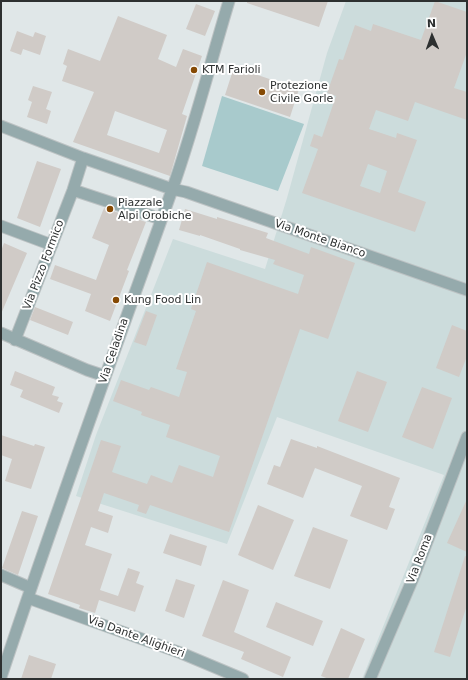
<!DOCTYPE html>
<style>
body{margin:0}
#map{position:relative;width:468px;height:680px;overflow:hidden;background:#e0e7e8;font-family:"DejaVu Sans",sans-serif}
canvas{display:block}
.frame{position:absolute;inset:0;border:2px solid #2d3030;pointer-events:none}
.north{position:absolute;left:412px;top:16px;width:40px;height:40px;-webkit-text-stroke:3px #fff;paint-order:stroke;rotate:358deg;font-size:11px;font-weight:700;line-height:16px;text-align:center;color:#2d3030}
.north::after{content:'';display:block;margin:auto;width:14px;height:18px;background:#2d3030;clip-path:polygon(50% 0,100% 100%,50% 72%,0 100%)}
</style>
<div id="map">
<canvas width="468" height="680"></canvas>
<div class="frame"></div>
<div class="north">N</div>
</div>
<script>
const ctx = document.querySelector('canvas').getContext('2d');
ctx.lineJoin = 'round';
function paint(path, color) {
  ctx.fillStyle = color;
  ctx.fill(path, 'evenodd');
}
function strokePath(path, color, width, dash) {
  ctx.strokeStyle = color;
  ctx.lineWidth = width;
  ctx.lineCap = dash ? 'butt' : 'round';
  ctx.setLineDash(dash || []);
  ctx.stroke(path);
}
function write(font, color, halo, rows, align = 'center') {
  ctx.font = font + ' "DejaVu Sans",sans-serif';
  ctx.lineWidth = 4;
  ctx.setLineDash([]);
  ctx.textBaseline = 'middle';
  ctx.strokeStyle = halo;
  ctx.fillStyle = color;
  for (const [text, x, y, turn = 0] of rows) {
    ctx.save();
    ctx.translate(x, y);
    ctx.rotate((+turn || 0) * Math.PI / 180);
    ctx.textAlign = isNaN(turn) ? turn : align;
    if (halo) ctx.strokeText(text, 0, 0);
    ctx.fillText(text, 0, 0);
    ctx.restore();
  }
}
paint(new Path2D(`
 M346,1H467V679H362L444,475L277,417L227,544L76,496L96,435L173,239L265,269L287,198L327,53Z`), '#ccdcdc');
paint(new Path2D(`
 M222,96L304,124L278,191L202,166Z`), '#a8cacc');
paint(new Path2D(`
 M247,1H328L319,27L247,3Z
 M435,1L467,12V52L454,88L467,92V120L415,102L408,121L376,110L369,129L396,138L397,133L417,140L398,192L426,202L415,232L302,193L318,149L310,146L314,134L322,137L336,96L327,93L339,59L343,60L355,25L371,31L373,24L421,40ZM368,164L387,171L380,193L360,186Z
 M196,4L215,11L205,36L186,29Z
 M118,16L167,35L158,59L176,67L183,49L202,56L182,114L187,116L170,176L73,142L94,92L62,81L67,66L63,64L68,49L100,61ZM115,111L167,130L159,153L107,135Z
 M17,31L33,37L35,32L46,36L40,55L23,49L21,55L10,51Z
 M234,67L299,89L290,117L225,95Z
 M33,86L52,92L46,109L51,111L47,124L27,117L32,102L28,100Z
 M37,161L61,169L40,227L17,218Z
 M104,208L146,222L127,270L129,271L110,321L85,311L91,294L50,279L55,265L96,280L109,245L92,238Z
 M185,209L217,219V217L268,233L266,238L309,254L311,247L355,263L328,339L300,329L229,532L150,505L146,514L137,511L139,505L104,493L98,511L113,516L108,533L91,527L85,545L112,554L100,590L118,596L128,568L140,572L136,583L144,586L135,612L99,600L95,613L79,608L80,605L48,594L101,440L121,446L112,472L147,484L151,475L172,483L179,465L213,477L220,456L166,437L170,425L141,415L142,412L113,401L121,380L149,390L151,387L179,397L187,372L176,369L196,311L191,309L207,262L298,294L304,275L273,264L275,260L240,250V249L200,235V236L179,230Z
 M4,243L27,253L1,314V251Z
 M35,307L73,322L68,335L30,320Z
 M146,311L157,315L146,346L134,342Z
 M452,325L467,331V356L459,377L436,368Z
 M15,371L55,387L52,395L59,397L57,401L63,403L59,413L20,397L23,390L10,385Z
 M357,371L387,382L368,432L338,421Z
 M422,387L452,398L433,449L402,437Z
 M1,435L34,446L35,444L45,447L31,489L5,481L12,459L1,455Z
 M291,439L317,448V446L400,478L389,507L395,509L387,530L350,516L362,486L315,468L303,498L267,484L274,465L280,467Z
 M467,499V552L447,543Z
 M258,505L294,520L273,570L238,555Z
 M22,511L38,516L18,575L2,568Z
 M313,527L348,540L330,589L294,576Z
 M170,534L207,546L201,566L163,553Z
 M465,556L467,557V605L450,657L434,652Z
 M176,579L195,585L184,618L165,611Z
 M223,580L249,590L234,632L291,657L283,677L241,659L244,652L202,636Z
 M276,602L323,621L313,646L266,627Z
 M341,628L365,639L348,679H329L321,676Z
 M29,655L56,664L51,679H21Z`), '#d0cbc7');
const street = new Path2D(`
 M1,126L83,158
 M73,190L161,219
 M1,226L52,245
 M1,333L87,370L105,376
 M15,340L73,190L83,158L172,189L186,192L467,290
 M1,575L31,588
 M28,598L181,653L243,679
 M1,677C55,514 114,352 172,190C194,128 210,64 229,1
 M370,679L414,576L467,437`);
strokePath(street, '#bcc2c3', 13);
strokePath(street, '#95aaac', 11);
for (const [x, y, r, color] of [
 [194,70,4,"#864a04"],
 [262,92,4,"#864a04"],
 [110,209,4,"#864a04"],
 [116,300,4,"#864a04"]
]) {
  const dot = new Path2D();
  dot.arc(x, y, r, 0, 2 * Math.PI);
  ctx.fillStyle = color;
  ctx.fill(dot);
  strokePath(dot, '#fff', 1.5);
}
write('11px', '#2d3030', '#fff', [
 ["KTM Farioli",202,70],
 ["Protezione",270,86],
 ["Civile Gorle",270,99],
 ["Piazzale",118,203],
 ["Alpi Orobiche",118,216],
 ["Kung Food Lin",124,300]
], 'left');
write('11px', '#2d3030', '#fff', [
 ["Via Monte Bianco",320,239,19],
 ["Via Pizzo Formico",44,265,-69],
 ["Via Celadina",114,351,-71],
 ["Via Roma",420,559,-69],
 ["Via Dante Alighieri",136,637,20]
]);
</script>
